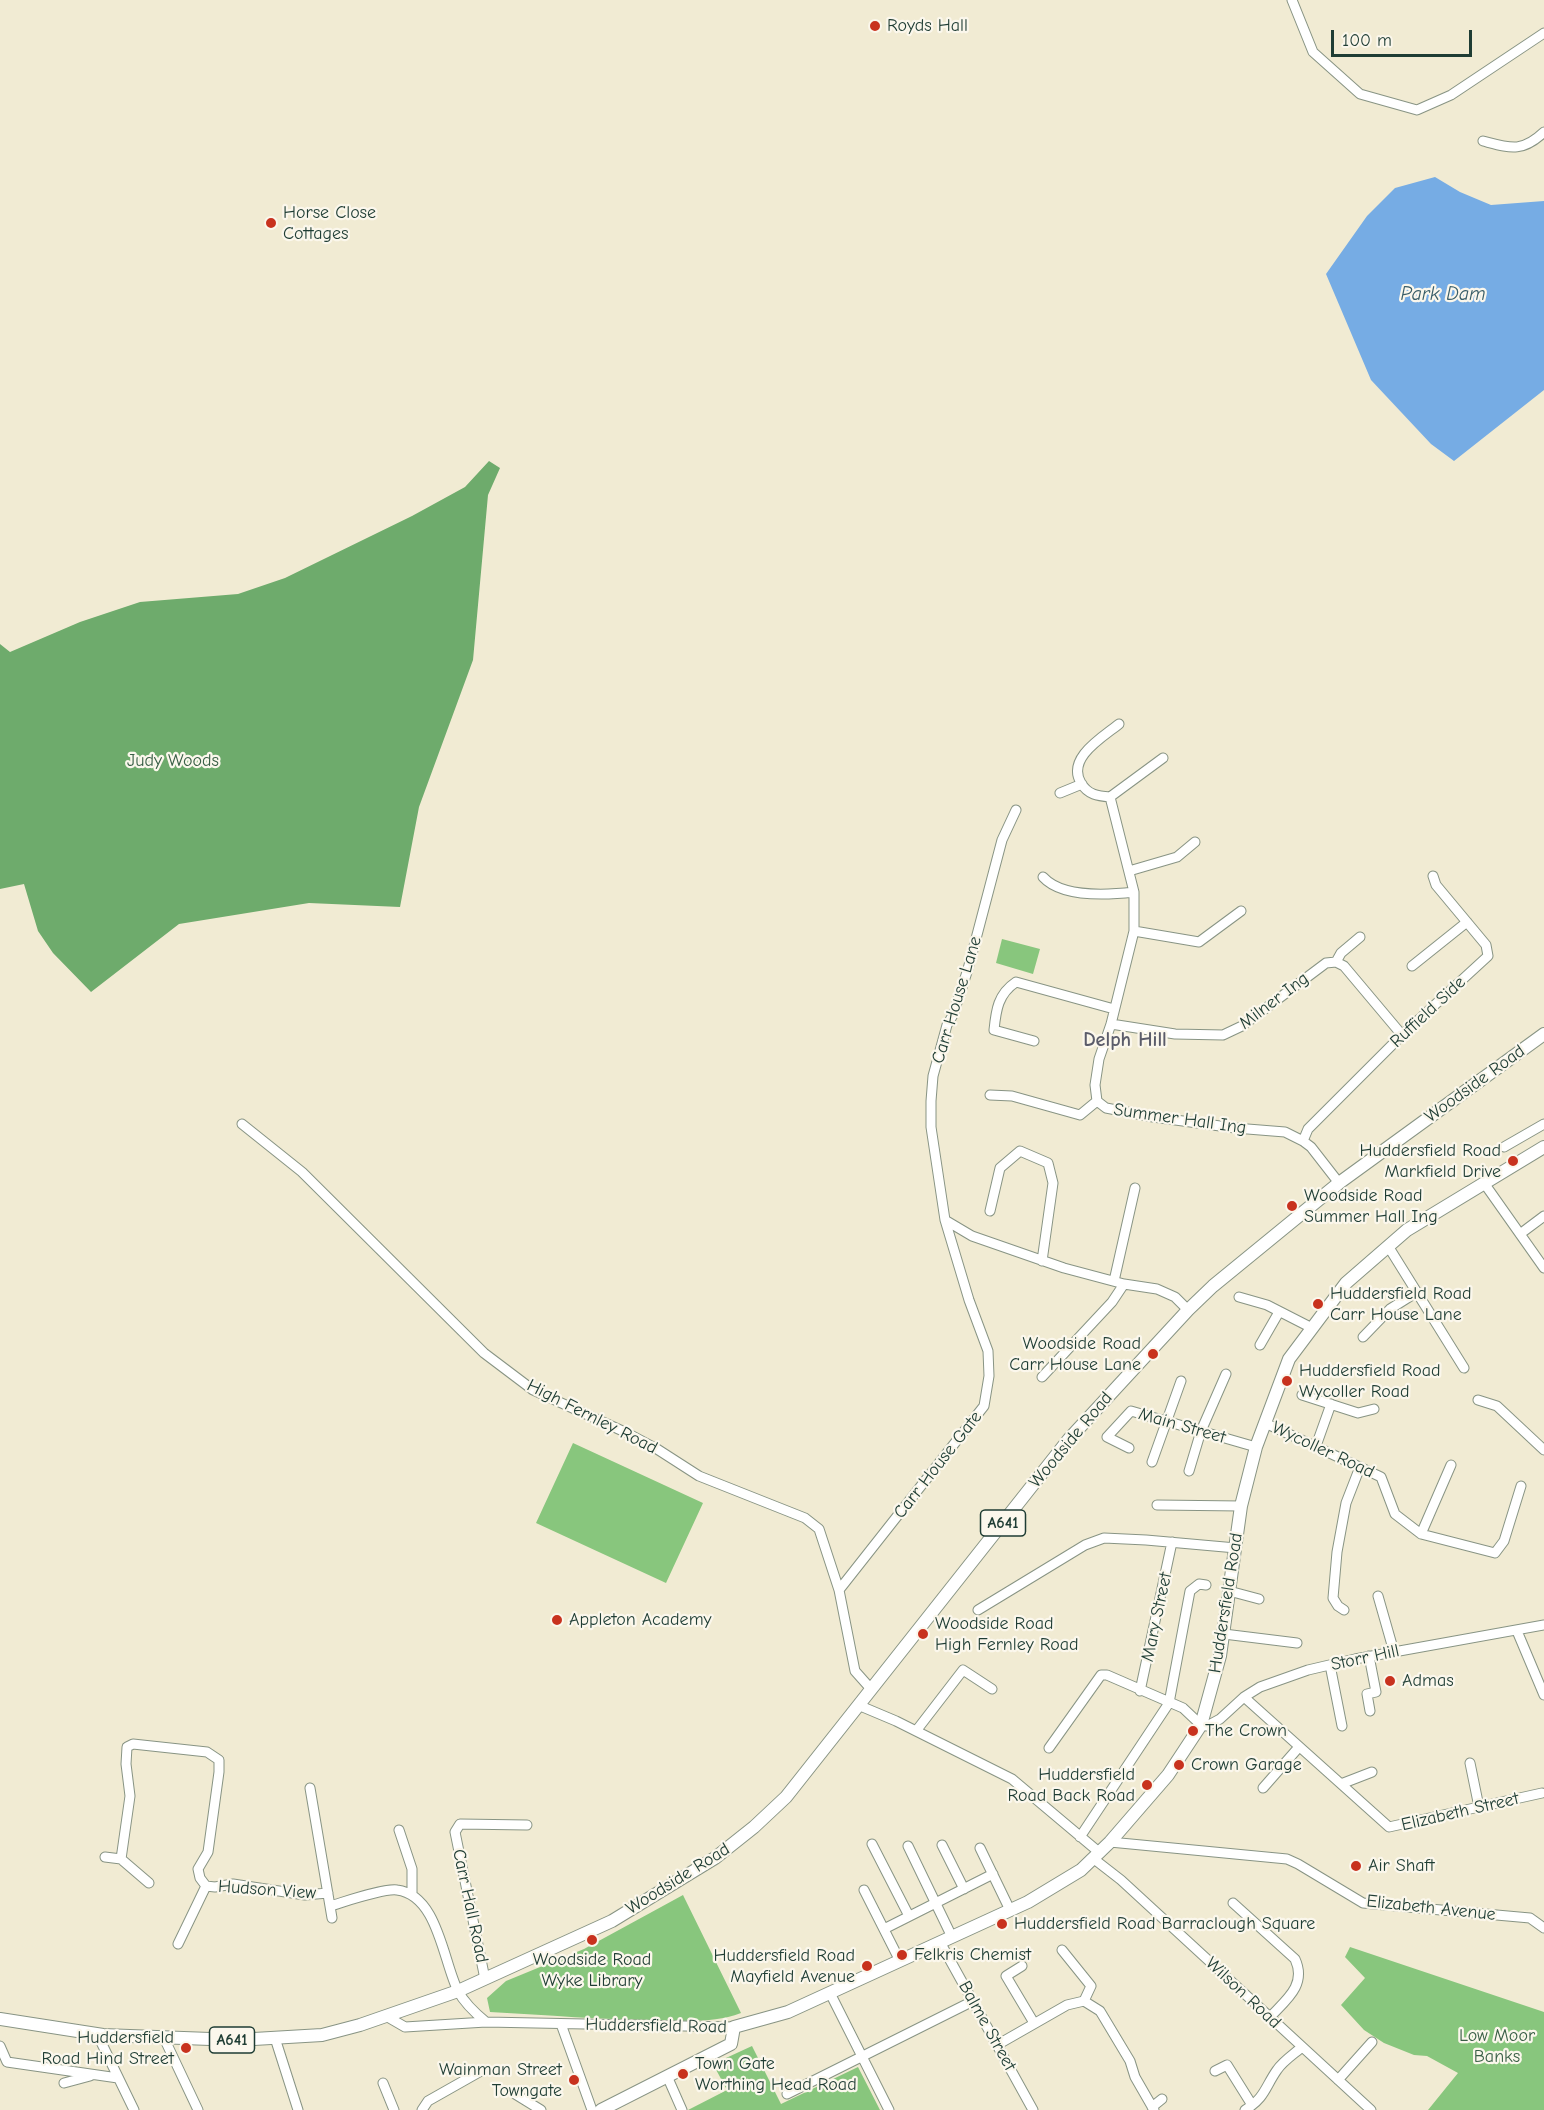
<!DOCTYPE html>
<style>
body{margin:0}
#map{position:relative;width:1544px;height:2110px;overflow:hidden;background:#f1ebd3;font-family:"Comic Neue",sans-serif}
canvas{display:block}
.scale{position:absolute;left:1331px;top:30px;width:141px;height:27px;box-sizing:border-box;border:3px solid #1f3d34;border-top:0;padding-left:8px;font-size:18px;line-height:21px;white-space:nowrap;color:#1f3d34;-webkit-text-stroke:4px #fbf7ec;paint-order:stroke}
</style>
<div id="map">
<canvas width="1544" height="2110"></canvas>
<div class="scale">100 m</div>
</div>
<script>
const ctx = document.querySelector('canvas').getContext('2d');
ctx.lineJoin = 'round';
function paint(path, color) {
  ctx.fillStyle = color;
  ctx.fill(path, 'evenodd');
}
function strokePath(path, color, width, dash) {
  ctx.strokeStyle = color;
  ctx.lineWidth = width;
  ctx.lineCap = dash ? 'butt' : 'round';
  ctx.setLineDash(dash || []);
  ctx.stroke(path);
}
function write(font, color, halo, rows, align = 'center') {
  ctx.font = font + ' "Comic Neue",sans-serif';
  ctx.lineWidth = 4.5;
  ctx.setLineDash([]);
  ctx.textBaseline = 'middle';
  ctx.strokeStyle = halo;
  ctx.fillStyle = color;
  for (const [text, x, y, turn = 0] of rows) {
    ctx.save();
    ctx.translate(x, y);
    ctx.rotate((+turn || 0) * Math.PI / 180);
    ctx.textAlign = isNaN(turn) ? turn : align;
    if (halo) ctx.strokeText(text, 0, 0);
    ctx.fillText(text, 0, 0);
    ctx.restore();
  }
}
paint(new Path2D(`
 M1002,939L1040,949L1033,974L996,963Z
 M573,1443L703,1503L666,1583L536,1523Z
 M683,1895L741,2013C714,2023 688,2021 660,2020C603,2020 547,2015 490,2012L487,1998L506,1981L584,1949Z
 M1350,1947L1544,2012V2110H1428L1458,2073L1427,2056L1414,2055L1384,2043L1364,2030L1341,2005L1365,1978L1345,1957Z
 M752,2046L781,2104L858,2067L880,2110H688L727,2090L713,2064Z`), '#88c67d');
paint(new Path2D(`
 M489,461L500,468L488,495L473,660L419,807L400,907L309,903L179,924L91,992L53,953L38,931L24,884L0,889V644L10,652L80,622L140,602L238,594L285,578L412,516L465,487Z`), '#6eab6c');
paint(new Path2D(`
 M1435,177L1460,192L1491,205L1544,201V390L1454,461L1431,444L1371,380L1326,274L1367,216L1395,188Z`), '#76ace4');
const minor = new Path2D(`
 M1292,0L1313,52L1360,94L1417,110L1451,95L1544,33
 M1483,141C1510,148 1522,153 1544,132
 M1119,724C1103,737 1066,758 1081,783C1088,795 1098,796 1110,797L1163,758
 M1060,793L1082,784
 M1110,797L1134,892V931L1111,1024L1099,1059L1095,1085L1097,1101L1106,1108L1153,1117L1235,1128L1285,1132L1303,1141L1311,1147L1339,1183
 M1129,871L1177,857L1195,842
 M1043,877C1062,898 1108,895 1134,892
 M1134,931L1199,942L1241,911
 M1336,962L1341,953L1360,937
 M1412,966L1467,922
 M1111,1024L1175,1034L1223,1035L1242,1026L1326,963L1336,962L1344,966L1402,1035
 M1034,1041L994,1030C996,1010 998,994 1016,982L1114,1009
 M990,1095L1012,1096L1080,1115L1097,1101
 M242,1124L302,1172L484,1353L533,1390L627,1433L657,1449L699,1476L805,1518L819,1529L839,1590L855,1671L871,1689
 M1303,1141L1308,1129L1402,1035L1488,956L1486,945L1436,885L1433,876
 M1504,1147L1544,1124
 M1484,1183L1544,1268
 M990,1211L1000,1168L1020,1151L1048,1163L1053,1183L1042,1261
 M945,1220L972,1236L1064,1268L1124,1284L1157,1289L1175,1297L1188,1310
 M1520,1234L1544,1216
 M1388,1246L1464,1368
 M1114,1281L1135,1188
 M1239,1297L1267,1305L1312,1328
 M1363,1337L1390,1309L1417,1292
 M1260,1345L1279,1312
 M1042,1377L1112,1302L1124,1284
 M1302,1395L1358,1413L1374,1409
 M1478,1400L1497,1406L1544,1450
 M1265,1423L1381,1477L1395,1514L1421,1534L1495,1553L1504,1541L1521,1486
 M1316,1446L1331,1404
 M1129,1448L1107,1437L1131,1411L1256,1447
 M1152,1462L1181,1381
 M1189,1471L1201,1431L1226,1374
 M1157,1505L1241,1506
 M1421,1534L1451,1465
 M839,1590L984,1406L989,1376L988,1351L969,1300L945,1220L931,1127V1101L933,1076L947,1025L953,1015L968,969L1002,840L1016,810
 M1229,1591L1259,1599
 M1378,1596L1394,1652
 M978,1610L1085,1545L1104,1538L1146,1540L1236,1548
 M1344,1610L1338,1606L1333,1598L1337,1552L1346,1503L1360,1467
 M1517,1631L1544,1695
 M1224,1634L1297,1643
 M1369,1656L1376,1692L1367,1694L1370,1711
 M1330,1665L1342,1726
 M1140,1691L1172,1542
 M1244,1697L1389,1827L1542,1793
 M858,1705L896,1721L1012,1779L1100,1853
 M916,1731L963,1670L992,1689
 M1049,1748L1101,1675H1107L1183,1708L1201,1725L1207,1726L1220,1719L1244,1697L1260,1687L1308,1670L1355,1659L1544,1625
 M1470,1763L1479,1807
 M1341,1784L1372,1772
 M310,1788L332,1918
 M1263,1788L1299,1747
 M399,1830L412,1869V1893
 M1080,1837L1169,1703L1190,1591L1199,1584L1206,1585
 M1110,1842L1287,1859L1298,1864L1363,1903L1530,1918L1544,1928
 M872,1844L909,1916
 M942,1845L964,1889
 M908,1846L952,1937
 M980,1848L1010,1910
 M105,1857L121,1859L149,1883
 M121,1859L130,1796L126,1764L127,1747L133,1744L207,1752L219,1760V1772L208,1852L198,1869L200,1878L206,1886L215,1887L233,1884L305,1895L328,1893
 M1094,1859L1121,1880L1371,2110
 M864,1890L900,1961
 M1233,1903L1295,1959C1307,1985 1286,2000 1270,2017
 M330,1906C344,1902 384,1888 397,1890C438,1895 443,1961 458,1991C465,2004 475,2013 486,2022L734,2027
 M884,1929L993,1874
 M940,1942L1033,2110
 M178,1944L206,1886
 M1062,1950L1091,1986L1084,2001
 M1022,1966L1006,1976L1034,2023
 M485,1979L455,1832L460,1824L527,1825
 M830,1993L889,2110
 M386,2016L405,2027L486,2022
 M561,2024L592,2110
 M103,2035L102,2044L134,2110
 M164,2038L198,2110
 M275,2038L298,2110
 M997,2045L1067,2005L1084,2001L1100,2011L1130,2061L1135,2077L1154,2110
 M0,2046L7,2062L118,2078
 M1215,2071L1227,2065L1252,2105
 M667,2076L682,2110
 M1338,2080L1372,2042
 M64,2083L90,2076
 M383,2083L394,2110
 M515,2094L541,2110
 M787,2094L973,2001
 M1152,2107L1162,2099
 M422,2110L428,2101L481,2071
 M1245,2110C1265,2098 1265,2087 1277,2070C1283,2061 1294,2054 1302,2047`);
const major = new Path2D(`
 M0,2019L103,2035L237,2040L322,2035L360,2025L458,1991L612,1921L715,1858L754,1827L786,1797L1069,1439L1188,1310L1213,1286L1339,1183L1544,1034
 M601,2110L731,2044L734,2027L788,2012L1028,1902L1081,1870L1110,1842L1168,1775L1201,1725L1220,1656L1241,1506L1256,1447L1289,1359L1346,1283L1407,1230L1544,1147`);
strokePath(minor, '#889484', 11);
strokePath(major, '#889484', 14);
strokePath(minor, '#fff', 9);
strokePath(major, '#fff', 12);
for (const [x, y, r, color] of [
 [875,26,6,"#c8321e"],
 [271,223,6,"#c8321e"],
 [1513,1161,6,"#c8321e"],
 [1292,1206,6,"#c8321e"],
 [1318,1304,6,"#c8321e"],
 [1153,1354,6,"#c8321e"],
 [1287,1381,6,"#c8321e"],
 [557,1620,6,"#c8321e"],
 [923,1634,6,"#c8321e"],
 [1390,1681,6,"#c8321e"],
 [1193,1731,6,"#c8321e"],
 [1179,1765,6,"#c8321e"],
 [1147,1785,6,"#c8321e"],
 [1356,1866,6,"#c8321e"],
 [1002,1924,6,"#c8321e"],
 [592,1940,6,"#c8321e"],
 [902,1955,6,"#c8321e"],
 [867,1966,6,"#c8321e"],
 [186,2048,6,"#c8321e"],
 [683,2074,6,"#c8321e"],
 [574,2080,6,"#c8321e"]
]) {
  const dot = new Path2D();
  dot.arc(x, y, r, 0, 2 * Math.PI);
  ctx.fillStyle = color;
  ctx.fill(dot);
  strokePath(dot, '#fbf7ec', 2);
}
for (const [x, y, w] of [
 [1003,1523,45],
 [232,2040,45]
]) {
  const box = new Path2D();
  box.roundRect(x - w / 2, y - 13, w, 26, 4.5);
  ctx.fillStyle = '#fbf7ec';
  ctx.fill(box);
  strokePath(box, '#1f3d34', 1.5);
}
write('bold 16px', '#1f3d34', null, [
 ["A641",1003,1523],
 ["A641",232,2040]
]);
write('18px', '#1f3d34', '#fbf7ec', [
 ["Royds Hall",887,26],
 ["Horse Close",283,213],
 ["Cottages",283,234],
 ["Huddersfield Road",1501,1151,"right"],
 ["Markfield Drive",1501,1172,"right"],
 ["Woodside Road",1304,1196],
 ["Summer Hall Ing",1304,1217],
 ["Huddersfield Road",1330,1294],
 ["Carr House Lane",1330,1315],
 ["Woodside Road",1141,1344,"right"],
 ["Carr House Lane",1141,1365,"right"],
 ["Huddersfield Road",1299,1371],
 ["Wycoller Road",1299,1392],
 ["Appleton Academy",569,1620],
 ["Woodside Road",935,1624],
 ["High Fernley Road",935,1645],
 ["Admas",1402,1681],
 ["The Crown",1205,1731],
 ["Crown Garage",1191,1765],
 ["Huddersfield",1135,1775,"right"],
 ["Road Back Road",1135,1796,"right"],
 ["Air Shaft",1368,1866],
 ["Huddersfield Road Barraclough Square",1014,1924],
 ["Felkris Chemist",914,1955],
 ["Huddersfield Road",855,1956,"right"],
 ["Mayfield Avenue",855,1977,"right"],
 ["Woodside Road",592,1960,"center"],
 ["Wyke Library",592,1981,"center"],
 ["Huddersfield",174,2038,"right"],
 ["Road Hind Street",174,2059,"right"],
 ["Town Gate",695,2064],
 ["Worthing Head Road",695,2085],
 ["Wainman Street",562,2070,"right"],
 ["Towngate",562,2091,"right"]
], 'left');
write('18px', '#395f46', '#fbf7ec', [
 ["Judy Woods",173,761],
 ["Low Moor",1497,2036],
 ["Banks",1497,2057]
]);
write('18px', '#1f3d34', '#fbf7ec', [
 ["Carr House Lane",957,1000,-73],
 ["Milner Ing",1274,1001,-37],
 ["Ruffield Side",1428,1012,-43],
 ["Woodside Road",1475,1084,-36],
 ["Summer Hall Ing",1180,1119,8],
 ["High Fernley Road",592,1417,27],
 ["Main Street",1182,1426,16],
 ["Woodside Road",1071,1440,-50],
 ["Wycoller Road",1323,1450,25],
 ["Carr House Gate",938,1465,-52],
 ["Huddersfield Road",1226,1603,-81],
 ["Mary Street",1157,1617,-78],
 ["Storr Hill",1365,1658,-12],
 ["Elizabeth Street",1460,1812,-13],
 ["Woodside Road",678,1879,-32],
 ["Hudson View",267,1890,4],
 ["Carr Hall Road",470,1906,78],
 ["Elizabeth Avenue",1431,1908,6],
 ["Wilson Road",1243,1993,43],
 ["Huddersfield Road",656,2026,1],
 ["Balme Street",987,2026,61]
]);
write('italic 20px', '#395e69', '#fbf7ec', [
 ["Park Dam",1443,294]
]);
write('bold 20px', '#5b5c6a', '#fbf7ec', [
 ["Delph Hill",1125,1040]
]);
</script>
